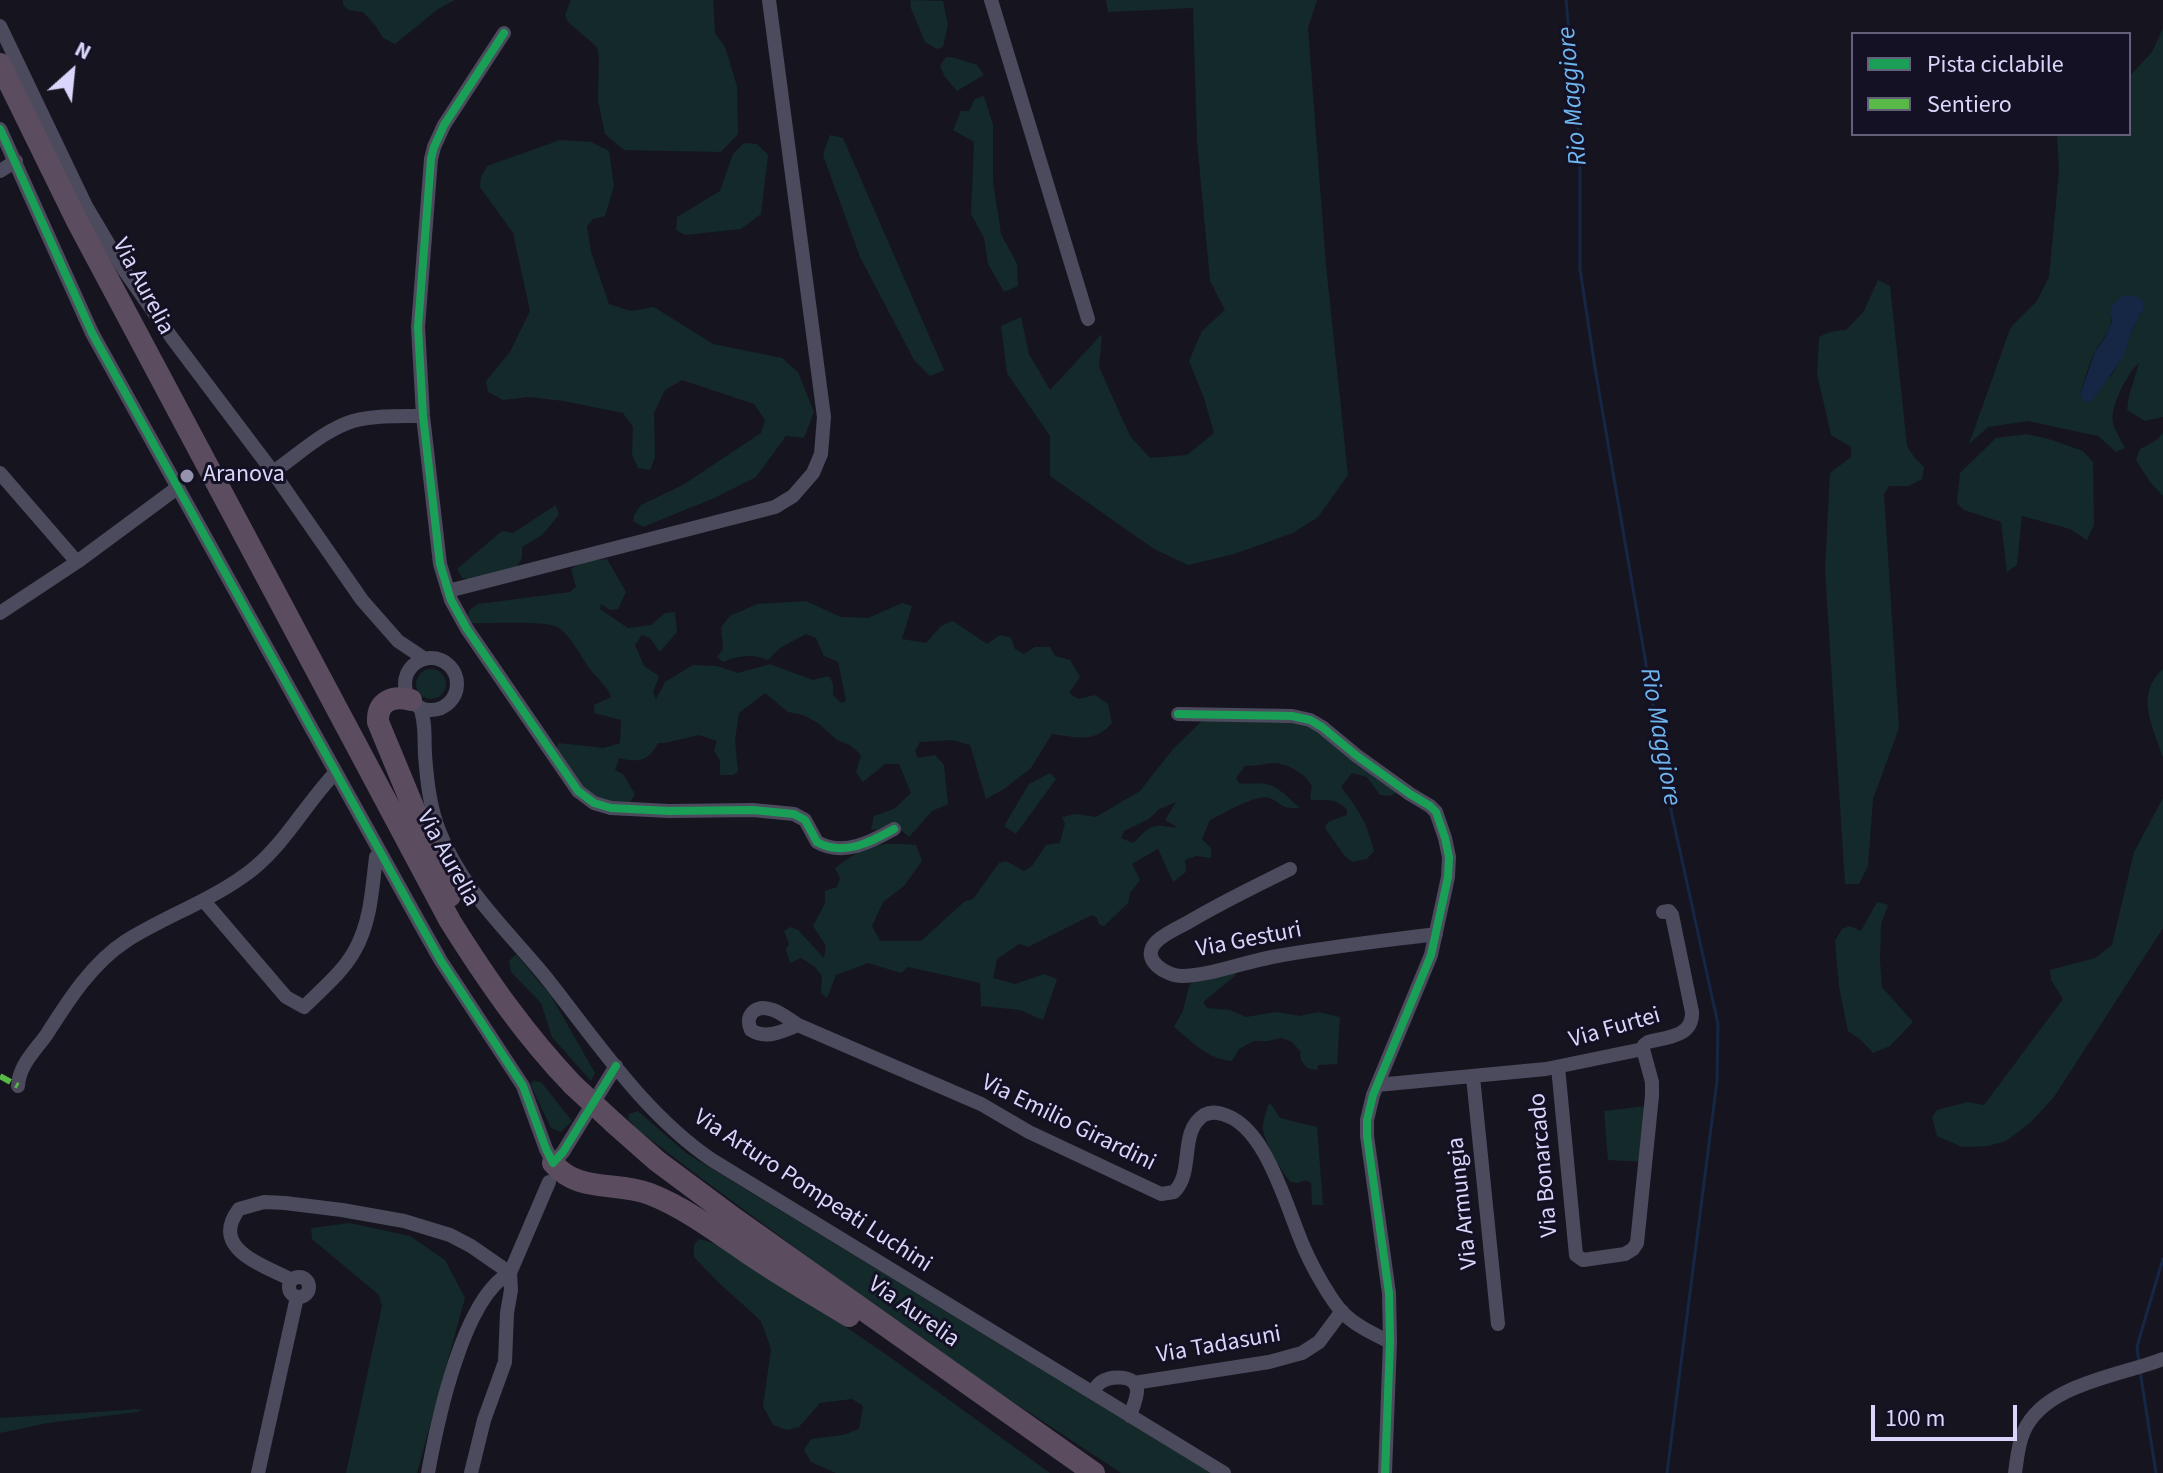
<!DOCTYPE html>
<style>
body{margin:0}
#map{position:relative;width:2163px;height:1473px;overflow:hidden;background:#16151f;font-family:"Source Sans 3",sans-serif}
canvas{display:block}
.legend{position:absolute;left:1851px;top:32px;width:280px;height:104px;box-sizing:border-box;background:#131123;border:2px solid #636079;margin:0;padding:10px 14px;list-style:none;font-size:24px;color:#dad6fb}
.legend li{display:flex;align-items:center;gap:16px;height:40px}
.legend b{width:40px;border:2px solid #636079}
.north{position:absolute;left:32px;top:32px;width:80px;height:80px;-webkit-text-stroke:6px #131123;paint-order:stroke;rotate:27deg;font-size:22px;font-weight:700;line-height:32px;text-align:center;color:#dad6fb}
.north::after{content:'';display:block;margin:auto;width:28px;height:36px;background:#dad6fb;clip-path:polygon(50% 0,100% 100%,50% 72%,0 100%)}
.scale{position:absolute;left:1871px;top:1405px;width:146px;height:36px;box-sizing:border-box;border:4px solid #dad6fb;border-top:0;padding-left:10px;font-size:24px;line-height:28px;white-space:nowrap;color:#dad6fb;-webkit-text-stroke:6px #131123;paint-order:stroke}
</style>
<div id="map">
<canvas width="2163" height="1473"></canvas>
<ul class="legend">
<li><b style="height:10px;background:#1a9f57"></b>Pista ciclabile</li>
<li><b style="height:10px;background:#58b947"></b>Sentiero</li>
</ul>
<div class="north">N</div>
<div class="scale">100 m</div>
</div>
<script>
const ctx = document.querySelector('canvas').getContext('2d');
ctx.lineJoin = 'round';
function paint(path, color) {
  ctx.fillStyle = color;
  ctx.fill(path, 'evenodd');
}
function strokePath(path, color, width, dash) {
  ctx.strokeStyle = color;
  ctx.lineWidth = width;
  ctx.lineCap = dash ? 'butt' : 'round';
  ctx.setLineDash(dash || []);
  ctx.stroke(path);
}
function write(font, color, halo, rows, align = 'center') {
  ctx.font = font + ' "Source Sans 3",sans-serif';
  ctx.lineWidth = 6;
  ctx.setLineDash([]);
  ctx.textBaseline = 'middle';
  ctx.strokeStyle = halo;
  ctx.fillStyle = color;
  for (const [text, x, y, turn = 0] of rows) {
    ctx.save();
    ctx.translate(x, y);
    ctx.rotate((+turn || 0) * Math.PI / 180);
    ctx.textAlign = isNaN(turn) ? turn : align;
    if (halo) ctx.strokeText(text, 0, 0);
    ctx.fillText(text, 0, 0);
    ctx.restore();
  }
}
paint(new Path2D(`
 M343,0H455L438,9L395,44L383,38L375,25L363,12L349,10L343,5Z
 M571,0H713L715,33L725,47L737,86L738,134L721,152L624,150L605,134L598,100L599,58L597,47L568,22L565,15Z
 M911,0L943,1L948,25L943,47L937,49L925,42L910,6Z
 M1106,0H1317L1308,28L1326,265L1348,475L1318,517L1293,533L1234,554L1188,565L1154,549L1050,476V436L1007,373L1001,326L1021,317L1029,354L1050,390L1102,334L1099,367L1130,436L1150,458L1187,455L1214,433L1204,398L1189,361L1202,331L1225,310L1210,281L1197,141L1193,8L1108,12Z
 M2163,28V417L2145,421L2127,410L2129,396L2139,363C2128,372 2109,408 2113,423C2115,431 2121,440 2125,448L2116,452L2098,436L2028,421L1988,427L1969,444L2009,332L2012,326L2037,301L2049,277L2059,171L2057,134H2129V77L2152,52ZM2144,308L2131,333L2123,356L2111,376L2080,394C2085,381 2088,365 2095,352C2102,338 2115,329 2110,312Z
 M946,57C957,57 966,62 977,65L984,75L957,91L945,77L940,66Z
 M984,96L993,125V181L1001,234L1017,264L1018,286L1004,292L988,264L984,238L971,214L974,142L953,130L961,111H969L975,99Z
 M830,135L843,138L944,370L930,376L914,360L860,257L823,155Z
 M560,140L591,142L609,151L614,186L605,216L593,219L587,226L591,252L609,304L631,311L654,307L713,344L782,358L798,372L814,412L804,438L786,436L756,477L712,499L643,527L633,521L634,515L641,505L683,485L761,433L765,420L754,404L682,380L665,390L654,413L655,457L650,470L638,468L632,455L633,427L623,413L563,401L529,397L503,400L488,392L486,381L510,352L530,311L513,233L480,187L481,177L487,166Z
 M744,143L757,144L768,155L761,214L741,229L685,235L676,230L677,217L720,191L733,154Z
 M1878,280L1890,286L1907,446L1914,457L1924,467L1922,479L1909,486H1889L1884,494L1899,728L1873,799L1868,866L1859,884H1845L1825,570L1830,473L1851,457V447L1831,435L1817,374L1819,337L1830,332L1846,330L1864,311Z
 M2163,433V496L2150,482L2136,460L2140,449L2157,440Z
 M2027,434L2052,440L2083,451L2093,462L2094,525L2087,540L2070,529L2022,516L2017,565L2007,572L2001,522L1964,510L1957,503L1960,473L1996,438Z
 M556,505L559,515L542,535L522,547V558L516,568L473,580L462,578L457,569L502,531L513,533Z
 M607,559L626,592L618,609L610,610L601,604L600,609L628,628L651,625L665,613L675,612L677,632L660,652L650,638L642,635L635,645L644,666L659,676L653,693L656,699L665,682L693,665L717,666L738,673L770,664L813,680L829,676L833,684V695L841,703L846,701L838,662L824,656L816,638L806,634L780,648L768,660C754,654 738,655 723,662L717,657L723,649L721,627L730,616L757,604L806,601L841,617L868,618L902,603L912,606L902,639L926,643L941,626L953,621L987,644L1000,635L1011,638L1015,649L1024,654L1035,647H1050L1055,656L1070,660L1080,677L1069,693L1078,699L1095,695L1108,704L1112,723C1094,744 1076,737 1052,734L1031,768L1004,789L986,799L970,745L952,740L920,742L915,751L918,758L935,755L944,765L948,804L932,811L909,837L897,827L871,830L874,816L894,809L911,793L899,764H885L863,782L856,772L861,755L850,745L837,740L818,723L803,715L788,712L765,693L739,713L735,740L738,772L732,775H720V761L714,750L717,741L699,735L665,743H658C649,761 639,763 619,758L615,770L623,774L635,794L629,804L613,803L589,795L556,751L558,743L604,748L620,743L621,720L594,713V705L611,697C609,688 596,677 589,668C582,657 570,636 559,628C547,620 490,624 472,623L468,617L469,610L478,604L570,592L576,587L571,569L583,561Z
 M416 684a15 15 0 1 1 30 0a15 15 0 1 1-30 0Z
 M2163,669V758C2153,726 2134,695 2163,669Z
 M1256,718L1303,724L1315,728L1397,792L1391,796L1380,795L1367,777L1352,773L1341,787C1359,810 1367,823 1374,851L1367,859L1352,862L1344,855L1325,828L1328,822L1347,815V810C1337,798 1326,800 1311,800L1310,796L1312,786C1306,774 1286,762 1272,763C1263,764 1254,766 1245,766L1236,778L1239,783C1248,785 1257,782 1266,784C1280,787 1289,799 1300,808C1279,809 1285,805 1270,798C1257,793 1223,814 1210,820L1202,839L1211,848V858L1196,856L1185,860L1186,872L1173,882L1158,849L1132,864L1140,880L1130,893L1128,903L1104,926L1099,924L1097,918L1092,915L1028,947L1019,944L997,959L993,978L1015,984L1044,974L1057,979L1043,1020L1020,1010L981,1006L980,983L908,967L901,973L868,963L836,975L827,998L821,993L822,976L814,966L801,958L790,963L786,949L789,944L784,931L790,927L798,930L824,958L826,946L813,926L825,903V891L837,887L840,878L835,868C865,845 878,841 916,845L922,861L904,886L883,902L872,926L880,941H921L965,901L973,899L999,863L1006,861L1024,871L1032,866L1046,845L1060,843L1065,823L1062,817L1076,814L1096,817L1140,791L1173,749L1203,720ZM1176,802L1165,820L1177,827C1169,828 1163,825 1156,826C1146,827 1140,838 1133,843L1121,838L1124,831L1149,819L1158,810Z
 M1050,773L1056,779L1016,834L1004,826L1029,784Z
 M2163,798V928L2054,1097L2030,1123L2006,1141L1988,1146L1962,1147L1937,1136L1932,1117L1937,1110L1968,1102L1984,1105L2063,999L2051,980L2050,970L2095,958L2112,945L2134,852Z
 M1877,902L1888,905L1881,924L1880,961L1882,987L1913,1022L1890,1046L1873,1053L1861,1040L1848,1031L1839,987L1835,941L1842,929L1850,926L1861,931Z
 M516,954L551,996L595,1073L591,1081L552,1037L541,1003L511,972L509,961Z
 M1233,970L1236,975L1203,1002L1207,1008L1230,1010L1246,1017L1276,1012L1300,1016L1318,1012L1340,1017L1337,1064L1318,1065L1317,1070L1307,1068L1301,1060L1300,1051L1292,1042L1281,1038L1268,1041H1254L1239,1049L1232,1061C1208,1059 1192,1042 1174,1027L1183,1011L1189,986L1195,979Z
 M532,1081L541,1082L572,1121L561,1132L551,1128L531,1086Z
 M1271,1104L1280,1118L1317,1127L1323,1205H1312L1311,1183L1306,1180L1298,1183L1290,1182C1280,1168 1267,1148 1263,1130C1262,1122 1266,1113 1268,1105Z
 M1647,1106L1643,1162L1608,1160L1604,1111Z
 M638,1111L686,1153L1211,1473H1121L930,1347L701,1178L637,1129L628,1119L629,1114Z
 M350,1223L410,1236L445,1260L465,1298L417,1473H346L382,1306L379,1295L312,1239L311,1228Z
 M699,1239L728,1247L887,1355L1050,1473H836L811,1462L804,1450L811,1439L843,1435L859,1429L863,1406L852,1399L820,1403L799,1427L787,1430L773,1425L763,1406L771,1349L761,1321L718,1282L694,1257V1245Z
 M142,1409L137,1412L48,1423L0,1433V1418Z`), '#142929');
paint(new Path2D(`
 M2124,295L2135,296L2143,301L2144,308L2131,333L2124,356L2092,401L2086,403L2083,401L2080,395L2095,352L2106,336L2112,321L2110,312L2112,305Z`), '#152744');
strokePath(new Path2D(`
 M1566,0L1580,151V269L1595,368L1672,815L1718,1024L1717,1081L1667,1473
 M2139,1363L2137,1347L2140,1336L2163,1259
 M2140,1371L2156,1473`), '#152744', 3);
strokePath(new Path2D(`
 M991,0L1088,319
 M0,26L86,206L124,270L172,338L273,472L362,600L398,641L425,659
 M504,33L444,125L434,147L431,159L418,327L423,416L440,564L451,600L467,629L578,791L594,803L611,808L669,811L753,810L794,814L805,820L817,842C843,857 871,842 894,829
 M0,129L92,333L419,922L441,961L523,1086L546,1149L553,1163L563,1152L616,1066
 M0,171L16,161
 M273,472C298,455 324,430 353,421C376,415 400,416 423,416
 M0,473L77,562
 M448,591L775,507L793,496L813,473L821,454L824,417L769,0
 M0,613L77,562L177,488
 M405 684a26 26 0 1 1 52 0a26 26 0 1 1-52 0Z
 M420,707C426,723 424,738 425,755C427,781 430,809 440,833C462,889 506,929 544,975C595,1039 643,1113 712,1160L1224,1473
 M1178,714L1292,716L1310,720L1322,727L1357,756L1410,794L1430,806L1436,812L1445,838L1449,857L1448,877L1431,955L1373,1095L1367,1120V1136L1389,1293L1390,1342L1385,1473
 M1290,869C1256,886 1220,903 1187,923C1177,928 1164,934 1156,942C1139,960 1167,976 1182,976C1209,976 1245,962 1272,957C1326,947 1382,941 1436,934
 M204,901L286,997L304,1007C322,989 343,972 355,950C371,921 372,889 376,857L381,853
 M798,1025C783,1031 766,1040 751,1030C748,1023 747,1017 754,1011C767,1001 787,1018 798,1025L981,1104L1029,1132L1161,1194L1174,1192C1195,1172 1178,1132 1204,1115C1210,1112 1216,1112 1222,1114C1267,1125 1287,1211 1305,1250C1313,1268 1330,1299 1343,1313C1356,1326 1374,1334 1390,1342
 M1558,1067L1576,1255L1583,1260L1625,1254L1633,1249L1637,1243L1652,1096V1082L1643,1049
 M1473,1077L1498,1324
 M1377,1085L1546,1069L1643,1049L1644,1045L1648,1042C1667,1037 1693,1037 1692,1012L1672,915L1669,911L1663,912
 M18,1086C19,1065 35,1051 47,1034C68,1001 92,963 126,941C167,915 214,900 253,869C286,842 307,802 336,772
 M289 1287a10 10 0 1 1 20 0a10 10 0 1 1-20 0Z
 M292,1280C263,1265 209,1249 239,1209L264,1202L285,1203L342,1210L404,1221L450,1235L471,1246L510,1273L511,1290L507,1313L505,1362L484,1420L471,1473
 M1134,1383L1269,1362L1302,1353L1319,1342L1342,1311
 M1092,1392C1095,1389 1097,1385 1101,1382C1110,1376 1135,1374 1137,1389C1138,1397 1132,1409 1130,1416
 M258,1473L297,1297
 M428,1473C437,1423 463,1297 510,1273L549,1182
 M2015,1473C2017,1459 2018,1444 2024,1431C2045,1384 2120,1376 2163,1359`), '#4c4b5e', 14);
strokePath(new Path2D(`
 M0,64L76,219L450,921C487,980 525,1035 573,1085
 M411,700C393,695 377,701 378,722L450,896
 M614,1123L657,1161L735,1219L1094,1473
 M553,1163C577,1193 617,1181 650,1194C688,1209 721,1235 755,1258C785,1278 817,1297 849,1316`), '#5c4c60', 22);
strokePath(new Path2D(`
 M573,1085L614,1123`), '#5c4c60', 22);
strokePath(new Path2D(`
 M0,1076L18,1086`), '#58b947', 6, [12, 6]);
strokePath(new Path2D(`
 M504,33L444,125L434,147L431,159L418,327L423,416L440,564L451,600L467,629L578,791L594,803L611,808L669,811L753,810L794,814L805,820L817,842C843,857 871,842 894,829
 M0,129L92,333L419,922L441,961L523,1086L546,1149L553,1163L563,1152L616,1066
 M1178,714L1292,716L1310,720L1322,727L1357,756L1410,794L1430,806L1436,812L1445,838L1449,857L1448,877L1431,955L1373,1095L1367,1120V1136L1389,1293L1390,1342L1385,1473`), '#1a9f57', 8);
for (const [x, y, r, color] of [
 [187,476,8,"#9592ae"]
]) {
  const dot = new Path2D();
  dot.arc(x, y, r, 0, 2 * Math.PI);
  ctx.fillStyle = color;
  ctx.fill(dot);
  strokePath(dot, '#131123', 3);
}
write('24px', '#dad6fb', '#131123', [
 ["Via Aurelia",142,287,62],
 ["Via Aurelia",447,859,61],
 ["Via Gesturi",1249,941,-11],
 ["Via Furtei",1615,1029,-16],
 ["Via Emilio Girardini",1068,1124,26],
 ["Via Bonarcado",1545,1165,-95],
 ["Via Arturo Pompeati Luchini",812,1192,33],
 ["Via Armungia",1464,1203,-96],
 ["Via Aurelia",913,1313,35],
 ["Via Tadasuni",1219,1346,-10]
]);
write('24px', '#dad6fb', '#131123', [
 ["Aranova",203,476]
], 'left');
write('italic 26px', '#6fb6f0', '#131123', [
 ["Rio Maggiore",1574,96,-95],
 ["Rio Maggiore",1659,737,80]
]);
</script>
